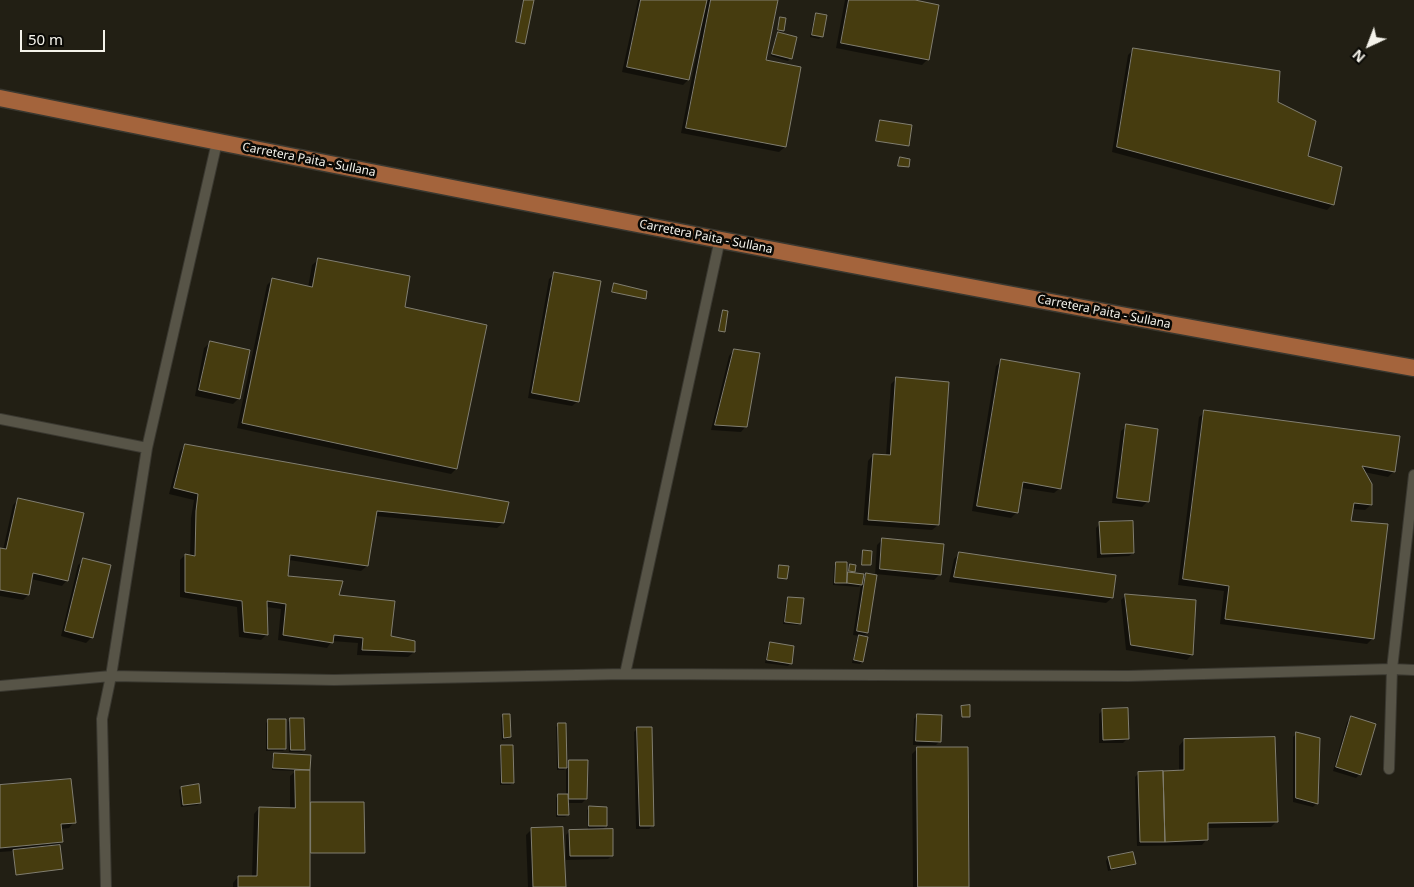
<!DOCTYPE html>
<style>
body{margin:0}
#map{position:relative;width:1414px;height:887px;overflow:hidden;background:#221f14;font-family:"Noto Sans",sans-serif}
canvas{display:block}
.north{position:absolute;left:1344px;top:20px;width:50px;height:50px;-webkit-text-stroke:4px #0a0905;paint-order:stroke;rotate:223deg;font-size:14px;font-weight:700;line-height:20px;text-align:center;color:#f4f2ea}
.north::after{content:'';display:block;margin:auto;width:18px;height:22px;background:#f4f2ea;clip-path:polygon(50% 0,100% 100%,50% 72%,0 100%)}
.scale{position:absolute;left:20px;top:30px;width:85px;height:22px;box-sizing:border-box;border:2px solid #f4f2ea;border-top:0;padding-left:6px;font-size:15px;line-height:18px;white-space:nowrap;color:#f4f2ea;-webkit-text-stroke:4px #0a0905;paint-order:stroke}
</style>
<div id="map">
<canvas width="1414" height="887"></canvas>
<div class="north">N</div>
<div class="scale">50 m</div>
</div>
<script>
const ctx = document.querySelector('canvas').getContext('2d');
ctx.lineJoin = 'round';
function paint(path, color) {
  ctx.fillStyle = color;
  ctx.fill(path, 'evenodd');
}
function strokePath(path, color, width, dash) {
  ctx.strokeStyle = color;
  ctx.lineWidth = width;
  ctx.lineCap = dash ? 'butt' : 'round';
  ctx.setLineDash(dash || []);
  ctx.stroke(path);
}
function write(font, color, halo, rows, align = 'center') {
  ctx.font = font + ' "Noto Sans",sans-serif';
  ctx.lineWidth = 5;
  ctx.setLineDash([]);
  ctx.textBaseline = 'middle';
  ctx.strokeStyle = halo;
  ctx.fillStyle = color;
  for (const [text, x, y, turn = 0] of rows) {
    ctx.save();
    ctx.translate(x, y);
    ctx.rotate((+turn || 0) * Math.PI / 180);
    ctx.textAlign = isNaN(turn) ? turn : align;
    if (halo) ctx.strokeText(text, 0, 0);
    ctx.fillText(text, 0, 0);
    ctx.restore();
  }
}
paint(new Path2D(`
 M638,0H776L765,61L785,147L779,152L681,133L701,32H699L688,80L683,85L622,72Z
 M845,0H908L938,6L927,60L922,65L836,48Z
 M817,14L821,36L819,39L810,37L814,17Z
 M780,19H785L782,31L780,33L790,58L788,61L771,56L776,35L780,31H778Z
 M1134,49L1277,102L1333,204L1327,210L1112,152L1128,55Z
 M880,121L908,145L876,141Z
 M318,260L403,308L456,469L451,474L237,428L267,285L272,280L308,288L312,265Z
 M555,274L578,401L572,406L528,398L549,279Z
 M614,285L645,298L612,292Z
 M210,343L239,398L233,404L195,396L204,348Z
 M734,350L746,426L741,432L711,430L729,356Z
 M1002,361L1060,488L1054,493L1021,488L1017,512L1011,518L972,511L996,366Z
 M896,379L938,525L932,530L863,525L868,461L873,455L886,456L891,384Z
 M1205,412L1394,471L1388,477L1364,472L1371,505L1365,510L1352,509L1349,522L1373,638L1367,644L1220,624L1224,591L1178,585L1199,417Z
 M1127,426L1148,501L1142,507L1112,503L1121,431Z
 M185,446L503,523L497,528L375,516L367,566L361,571L289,560L287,577L338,596L390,637L414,652L408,657L357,655L358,643L332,641L327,648L278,640L281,609L266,607L267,634L261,640L239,637L237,607L180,597V560L185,555L190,556L191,518L194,500L169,494L180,451Z
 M19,499L67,580L62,586L31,579L28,595L23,600L0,596V549L3,550L13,505Z
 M1100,524L1133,553L1129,556L1097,558L1096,528Z
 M883,539L940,574L934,580L876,574L867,632L863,637L862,662L860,664L852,663L857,639L860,636L853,635L861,584L859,587L833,585L834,566L836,563L845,576L849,573L850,566L854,571L851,573L862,579L866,574L875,576L877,545Z
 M959,554L1112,598L1106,603L949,582L954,559Z
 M84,560L92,637L86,643L61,636L78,565Z
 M1126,595L1192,654L1187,660L1126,650L1121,600Z
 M788,598L800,623L798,625L783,624L786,600Z
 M770,643L790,663L788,666L765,663L768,646Z
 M1103,710L1127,739L1123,743H1099V714Z
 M503,715L510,737L507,739L502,740L501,718Z
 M918,715L940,741L936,745H913L914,719Z
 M1351,718L1360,774L1356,778L1333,771L1347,722Z
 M269,720L285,749L283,751H266V723Z
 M290,720L304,750L302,752H289L288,722Z
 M558,725L566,765L570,761L586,799L582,803H567L568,815L565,817H556V798L558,795H566V768L564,770H557L556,727Z
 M638,728L653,825L649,829H636L634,732Z
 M1296,734L1317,803L1313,807L1293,802V737Z
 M1184,740L1277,821L1271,827L1207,828V839L1202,845L1137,846L1135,777L1139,773L1179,772V746Z
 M502,747L513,783L510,785H500V749Z
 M918,748L968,887H913L912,754Z
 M275,755L309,770V806L311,804L363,853H309V887H233V883L238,877H252L254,814L259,808L290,809V776L296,771L272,770V757Z
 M0,786L74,822L69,828L61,829L62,842L59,845L61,869L16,875L13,851L0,852Z
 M181,788L200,803L198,805L181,807L179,790Z
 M590,808L606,826L602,830L612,855L608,859L566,860V835L570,831H588L587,810Z
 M531,830L565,887H528L526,835Z
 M1108,858L1134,864L1132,866L1108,871L1106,861Z`), '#0007');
const building = new Path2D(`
 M524,0H534L525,44L516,42Z
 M641,0H707L689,80L627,67Z
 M711,0H778L766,60L801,67L786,147L686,128Z
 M849,0H915L939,5L929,60L841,43Z
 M816,13L827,15L823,37L812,35Z
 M780,17L786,18L784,31L778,30Z
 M778,32L797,37L792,59L772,54Z
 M1133,48L1280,71L1278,102L1316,121L1308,156L1342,167L1334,205L1117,147Z
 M880,120L912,125L909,146L876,141Z
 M900,157L910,159L909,167L898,166Z
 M318,258L410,276L405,307L487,325L457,469L242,423L272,278L312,287Z
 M554,272L601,281L579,402L532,393Z
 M614,283L647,291L646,299L612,292Z
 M723,310L728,311L725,332L719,331Z
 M210,341L250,350L240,399L199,390Z
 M734,349L760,353L747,427L715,425Z
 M1001,359L1080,373L1061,489L1023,482L1018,513L977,506Z
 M896,377L949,382L939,525L868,520L873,454L890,455Z
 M1204,410L1400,436L1395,472L1362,466L1372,484V505L1354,503L1351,521L1388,524L1374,639L1225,619L1229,586L1183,579Z
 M1126,424L1158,429L1149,502L1117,498Z
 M185,444L509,502L504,523L377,511L368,566L290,555L288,576L343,581L339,595L395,601L391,636L415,641V652L362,650L363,638L334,635L333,643L283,635L286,604L267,601L268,635L244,632L242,601L185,592V554L195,556L196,511L198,494L174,488Z
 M18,498L84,513L68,581L33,573L29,595L0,590V548L6,549Z
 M1133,521L1134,553L1101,554L1099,522Z
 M882,538L944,544L941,575L880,569Z
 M863,550L872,551L871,565H862Z
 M959,552L1116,575L1113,598L954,577Z
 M83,558L111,565L93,638L65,631Z
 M836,562H847V583H835Z
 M850,564L856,565L855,572L849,571Z
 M779,565L789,566L787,579L778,578Z
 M848,572L864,574L862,585L847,583Z
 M866,573L877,575L868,633L857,631Z
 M1125,594L1196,600L1193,655L1131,645Z
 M788,597L804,598L801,624L785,622Z
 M859,635L868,637L863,662L854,660Z
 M770,642L794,646L792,664L767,660Z
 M970,705V717H962L961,706Z
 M1128,708L1129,739L1103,740L1102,709Z
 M503,714H510L511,737L504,738Z
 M917,714L942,715L941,742L916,741Z
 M1351,716L1376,724L1361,775L1336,767Z
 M290,718H304L305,750H291Z
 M268,719H286V749H268Z
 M558,723H566L567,768H559Z
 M637,727H652L654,826H640Z
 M1296,732L1320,738L1318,804L1296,798Z
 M1275,737L1278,822L1208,823V840L1165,842L1163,771L1184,770V739Z
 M501,745H513L514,783H502Z
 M917,747H968L969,887H918Z
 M274,753L311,755L310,770L273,768Z
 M569,760H588L587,799H569Z
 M295,770H310V887H238V876H257L259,807L295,808Z
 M1163,771L1165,842H1140L1138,772Z
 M71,779L76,823L61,824L63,842L0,848V785Z
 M199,784L201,803L183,805L181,787Z
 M558,794H568L569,815H558Z
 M311,802H364L365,853H311Z
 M589,806L607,807V826H589Z
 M563,827L566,887H533L531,828Z
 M613,829V856H570L569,830Z
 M60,845L63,869L16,875L13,850Z
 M1133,852L1136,864L1111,869L1108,857Z`);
paint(building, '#463c0f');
strokePath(building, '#817e70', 1);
const minor = new Path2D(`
 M0,419L147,448
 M625,674L720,239
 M0,686L111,676L334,680L625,674L1128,676L1392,669L1414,670
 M1389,769L1392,669L1414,475
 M106,887L102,719L111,676L147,448L217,142`);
const primary = new Path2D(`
 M0,98C470,193 942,284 1414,368`);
strokePath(minor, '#3a3830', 12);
strokePath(primary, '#3a3830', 19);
strokePath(minor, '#575447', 10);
strokePath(primary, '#a4643c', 16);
write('12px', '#f4f2ea', '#0a0905', [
 ["Carretera Paita - Sullana",309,160,11],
 ["Carretera Paita - Sullana",706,237,11],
 ["Carretera Paita - Sullana",1104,312,11]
]);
</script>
